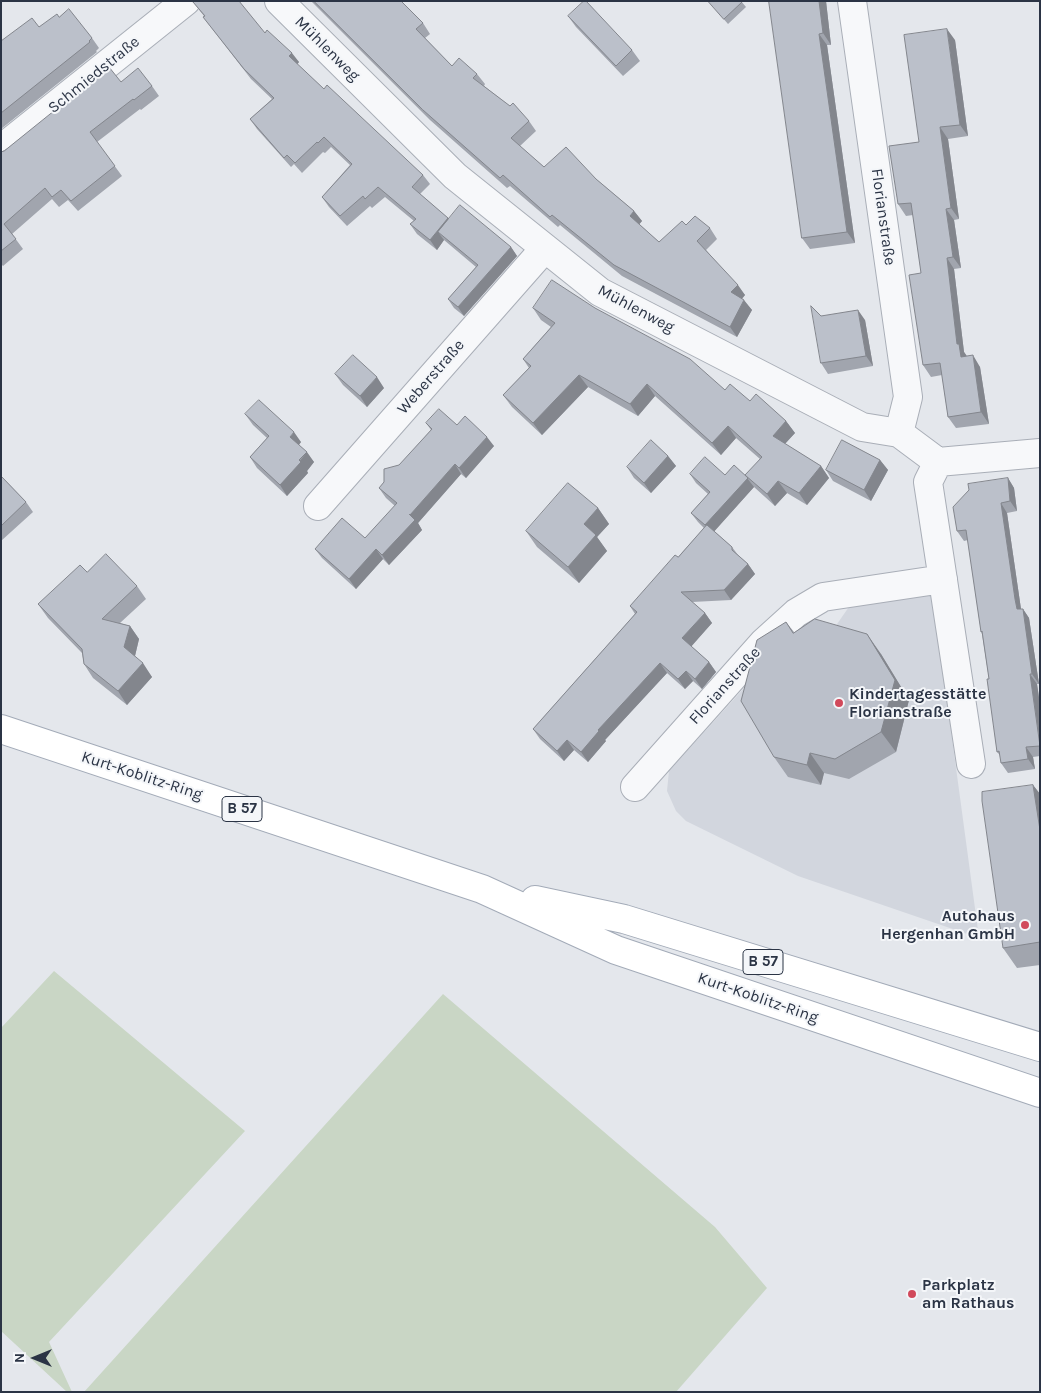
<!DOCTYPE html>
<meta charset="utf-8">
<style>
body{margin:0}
#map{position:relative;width:1041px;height:1393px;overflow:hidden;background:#e4e7ec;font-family:Karla,sans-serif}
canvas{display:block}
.frame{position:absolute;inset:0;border:2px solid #2b3445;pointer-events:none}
.north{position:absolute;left:10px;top:1333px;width:50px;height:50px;-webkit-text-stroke:4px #f4f6f9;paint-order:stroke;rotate:270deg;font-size:14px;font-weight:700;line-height:20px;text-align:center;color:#2b3445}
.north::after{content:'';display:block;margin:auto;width:18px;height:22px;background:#2b3445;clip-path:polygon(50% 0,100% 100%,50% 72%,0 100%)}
</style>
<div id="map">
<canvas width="1041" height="1393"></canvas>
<div class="frame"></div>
<div class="north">N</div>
</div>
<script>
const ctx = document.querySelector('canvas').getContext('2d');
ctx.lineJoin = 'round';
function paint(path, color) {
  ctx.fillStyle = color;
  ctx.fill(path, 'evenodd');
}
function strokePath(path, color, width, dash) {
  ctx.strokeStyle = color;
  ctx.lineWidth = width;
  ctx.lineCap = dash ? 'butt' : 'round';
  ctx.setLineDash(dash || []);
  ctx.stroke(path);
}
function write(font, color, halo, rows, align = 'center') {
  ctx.font = font + ' Karla,sans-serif';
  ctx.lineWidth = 4;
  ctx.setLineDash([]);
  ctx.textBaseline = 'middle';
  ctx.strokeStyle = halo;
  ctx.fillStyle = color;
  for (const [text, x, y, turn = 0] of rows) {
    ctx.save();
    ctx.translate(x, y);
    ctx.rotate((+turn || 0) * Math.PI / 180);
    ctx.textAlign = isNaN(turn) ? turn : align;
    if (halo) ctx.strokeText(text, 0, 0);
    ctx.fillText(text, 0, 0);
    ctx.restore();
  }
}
paint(new Path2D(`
 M932,590L979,938L798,876L686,821L676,811L667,791L669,771L793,634L835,627L853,601Z`), '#d2d6de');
paint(new Path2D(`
 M54,971L245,1131L49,1342L72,1392H67L1,1331V1028Z
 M443,994L715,1227L767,1288L676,1392H84Z`), '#c9d6c5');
const minor = new Path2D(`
 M279,1L455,176L600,292L862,427L899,433L938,462L1040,453
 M852,1L908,397L899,433
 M1,149L186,1
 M938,462L928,482L971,764
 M318,506L545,248
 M635,787L764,642L796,613L823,597L943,579`);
const major = new Path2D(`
 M1,729L482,889L616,950L1040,1093
 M535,900L624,919L1040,1047`);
strokePath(minor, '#a9aeb7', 30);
strokePath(major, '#a3abb8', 30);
strokePath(minor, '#f7f8fa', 28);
strokePath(major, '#fff', 28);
paint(new Path2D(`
 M311,1H401L423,23L430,34L425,38L452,66L477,74L485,84L484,86L529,121L536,131L520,146L544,167L596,179L634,211L642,221L639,224L659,242L686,225L710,228L717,239L706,250L745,295L742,299L752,310L737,337L622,276L560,225L558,227L510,186L507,188L430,120Z
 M708,1H741L746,7L728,24Z
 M769,1H826L831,45H827L855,243L810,249L802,238Z
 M193,2L265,33L299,62L297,64L324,89L423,175L430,184L420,194L449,219L511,247L517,256L464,316L454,308L448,299L476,267L444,240L437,250L417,234L410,224L414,221L385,197L372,208L370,206L347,226L329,207L322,197L350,165L331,147L325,153L323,152L302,173L294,164L291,167L257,129L250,119L272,99L251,79L210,26L203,17L204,16Z
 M568,16L632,50L640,61L623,76L576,27Z
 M59,17L92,38L99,48L96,51L97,52L1,129V41L39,27Z
 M955,40L968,136L948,139L959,219L954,220L961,268L954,269L964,352L967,356L980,367L989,424L956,428L948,417L942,375L931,377L923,365L921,273L913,215L906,216L898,204Z
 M121,82L152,86L159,96L141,110L140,109L97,142L122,176L78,211L68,200L59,207L52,199L12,234L23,249L3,266L1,264V152Z
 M533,308H595L725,390L750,401L786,421L795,433L785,444L821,466L829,478L807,505L787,493L775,506L754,487L714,531L732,547L738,555L748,564L755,574L731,600L692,602L705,613L712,623L691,646L709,662L716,672L702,689L693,681L685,689L667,673L605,740L606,741L588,762L574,750L564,761L540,739L533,729L635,614L630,606L678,557L704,528L698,522L691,513L708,494L696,483L690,474L747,477L760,459L736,438L721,455L655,396L638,416L588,387L542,435L512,407L503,395L529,368L523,359L551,327L541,320Z
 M821,316L865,320L873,366L828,374L821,363Z
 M335,374L384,388L367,407L343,385Z
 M245,414L301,442L299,445L314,462L307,471L308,473L287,496L257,468L250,457L267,438L253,425Z
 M426,423L457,425L494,446L466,478L461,474L418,523L422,530L389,565L383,559L356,589L322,558L315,549L365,538L395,506L386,498L379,488L431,430Z
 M668,456L676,466L651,493L634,478L627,467Z
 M880,460L888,470L871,501L833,481L826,470Z
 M1,476L26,502L33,512L1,541Z
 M1008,478L1014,488L1017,511L1007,513L1021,609H1023L1029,618L1039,684H1037L1040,704V756L1033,757L1035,769L1008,773L1001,763L1000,755L997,752L989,679L982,634L981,632L968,540L964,541L957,531Z
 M598,508L609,524L597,537L607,551L579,583L537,547L526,531Z
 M87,572L137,586L146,599L120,623L130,626L139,639L135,656L152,677L127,705L93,678L84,664L82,653L48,618L38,604Z
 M786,622L794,632L881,654L909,700L896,752L849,779L824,773L821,785L788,777L774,757Z
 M1033,785L1040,794V965L1017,968L1003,948Z`), '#a1a5ae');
paint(new Path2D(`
 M819,1H826L831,45L823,33Z
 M947,29L955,40L968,136L960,125Z
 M819,34L827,45L855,243L847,232Z
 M292,53L299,62L296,66L289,56Z
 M940,127L948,139L959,219L951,208Z
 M946,209L954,220L961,268L953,257Z
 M634,211L642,221L637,227L630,216Z
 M448,218L455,228L438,232L444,240L437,250L430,240Z
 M511,247L517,256L464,316L458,307Z
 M947,258L954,269L964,352L966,355L969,368L961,357L957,344Z
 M738,285L745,295L738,303L731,292Z
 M744,300L752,310L737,337L730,327Z
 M858,310L865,320L873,366L866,356Z
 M973,355L980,367L989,424L981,412Z
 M579,375L588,387L542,435L533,423Z
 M377,377L384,388L367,407L360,396Z
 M647,384L655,396L638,416L630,404Z
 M786,421L795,433L781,448L773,436Z
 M728,426L736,438L721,455L712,443Z
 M294,432L301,442L297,447L290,437Z
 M487,437L494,446L466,478L459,468Z
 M307,452L314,462L307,471L308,473L287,496L280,485Z
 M668,456L676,466L651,493L644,483Z
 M880,460L888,470L871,501L864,490Z
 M455,464L461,474L418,523L422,530L389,565L382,555L410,515Z
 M821,466L829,478L807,505L799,493Z
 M747,478L754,487L712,534L705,525Z
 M1008,478L1014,488L1017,511L1010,501Z
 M778,481L787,493L775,506L767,494Z
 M1001,503L1007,513L1021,609H1017L1015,599Z
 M598,508L609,524L597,537L607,551L579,583L568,567L584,524Z
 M376,549L383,559L356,589L349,579Z
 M748,564L755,574L731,600L724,590Z
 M1023,609L1029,618L1039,684L1032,674Z
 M705,613L712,623L690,648L682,638Z
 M130,626L139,639L134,660L124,647Z
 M867,634L881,654L909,700L896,752L881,732Z
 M709,662L716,672L702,689L695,679Z
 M143,663L152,677L127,705L118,691Z
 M660,663L667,673L605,740L606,741L588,762L581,752L598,730Z
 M686,671L693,681L685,689L678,679Z
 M1030,674L1037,684L1040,704V743Z
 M567,740L574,750L564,761L557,751Z
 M1026,747L1033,757L1035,769L1028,759Z
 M810,753L824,773L821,785L807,765Z
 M1033,785L1040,794V830Z`), '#83868d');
const building = new Path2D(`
 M194,1H239L265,33L267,30L292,53L289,56L324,89L327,85L423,175L412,187L448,218L430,240L410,224L416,219L378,187L365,199L363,196L340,216L322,197L352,164L324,137L318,143L317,142L295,163L287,155L284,158L250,119L274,98L244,69L203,17L205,16L193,2Z
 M314,1H401L423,23L416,29L452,66L459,58L477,74L473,78L510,106L513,103L529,121L511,138L544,167L566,147L596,179L634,211L630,216L659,242L682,221L686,225L695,216L710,228L697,241L738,285L731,292L744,300L730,327L614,265L552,215L550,217L503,175L500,178L423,110Z
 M584,1H586L632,50L616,66L568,16Z
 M708,1H741L742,2L724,19Z
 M769,1H819L823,33L819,34L847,232L802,238Z
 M69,9L92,38L89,41L90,42L1,113V41L32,18L39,27L57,14L59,17Z
 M947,29L960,125L940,127L951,208L946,209L953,257L947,258L957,344H959L961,357L973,355L981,412L948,417L940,363L923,365L909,275L921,273L911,203L898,204L889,146L919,142L904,35Z
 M109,67L121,82L138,68L152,86L134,100L133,99L90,132L115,166L71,201L61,190L52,197L45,188L4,224L16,239L1,251V152L4,151Z
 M460,205L511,247L458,307L448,299L478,265L438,232Z
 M552,280L595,308L690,359L725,390L730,384L750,401L756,394L786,421L773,436L821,466L799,493L778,481L767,494L745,475L762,457L728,426L712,443L647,384L630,404L579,375L533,423L503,395L531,366L523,359L555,323L533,308Z
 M811,306L821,316L858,310L866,356L821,363Z
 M353,355L377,377L360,396L335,374Z
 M259,400L294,432L290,437L307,452L299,460L301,462L280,485L250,457L269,436L245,414Z
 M439,409L457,425L465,416L487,437L459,468L455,464L410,515L409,514L415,520L382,555L376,549L349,579L315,549L342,518L365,538L397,503L379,488L384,482V469L399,465L432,429L426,423Z
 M651,440L668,456L644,483L627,467Z
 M842,440L880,460L864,490L826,470Z
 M705,457L725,475L734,465L748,478L705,525L691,513L710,492L690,474Z
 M1,476L26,502L1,526Z
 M1008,478L1010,501L1001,503L1015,599L1017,609H1023L1032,674H1030L1040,746L1026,747L1028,759L1001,763L999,751L997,752L987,679H989L982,631L981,632L966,530L957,531L953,507L969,490L968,484Z
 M568,483L598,508L584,524L596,535L568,567L526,531Z
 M707,525L732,547V550L748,564L724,590L681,592L705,613L682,638L709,662L695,679L686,671L678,679L660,663L598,730L599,731L581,752L567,740L557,751L533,729L637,612L630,606L675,555L678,557Z
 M106,554L137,586L102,619L130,626L124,647L143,663L118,691L84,664L82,649L38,604L80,565L87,572Z
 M815,619L867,634L895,680L881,732L835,759L810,753L807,765L774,757L741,701L757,640L786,622L793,633Z
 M1033,785L1040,830V942L1003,948L982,801V792Z`);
paint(building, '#bbc0ca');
strokePath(building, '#83868d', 1);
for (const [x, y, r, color] of [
 [839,703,5,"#d1495b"],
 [1025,925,5,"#d1495b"],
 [912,1294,5,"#d1495b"]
]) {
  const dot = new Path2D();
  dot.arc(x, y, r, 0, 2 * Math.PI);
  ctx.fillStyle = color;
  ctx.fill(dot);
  strokePath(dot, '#f4f6f9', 2);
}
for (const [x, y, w] of [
 [242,809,40],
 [763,962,40]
]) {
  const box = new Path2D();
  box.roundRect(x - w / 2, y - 12.5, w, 25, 4);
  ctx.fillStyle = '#f4f6f9';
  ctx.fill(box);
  strokePath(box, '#2b3445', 1);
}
write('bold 15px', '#2b3445', null, [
 ["B 57",242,809],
 ["B 57",763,962]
]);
write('16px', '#2b3445', '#f4f6f9', [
 ["Mühlenweg",327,49,45],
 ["Schmiedstraße",94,75,-39],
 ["Florianstraße",883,217,82],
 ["Mühlenweg",636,309,28],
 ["Weberstraße",431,377,-49],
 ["Florianstraße",725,686,-48],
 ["Kurt-Koblitz-Ring",142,776,18],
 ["Kurt-Koblitz-Ring",758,998,19]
]);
write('bold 16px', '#2b3445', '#f4f6f9', [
 ["Kindertagesstätte",849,694],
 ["Florianstraße",849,712],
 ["Autohaus",1015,916,"right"],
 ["Hergenhan GmbH",1015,934,"right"],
 ["Parkplatz",922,1285],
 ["am Rathaus",922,1303]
], 'left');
</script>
